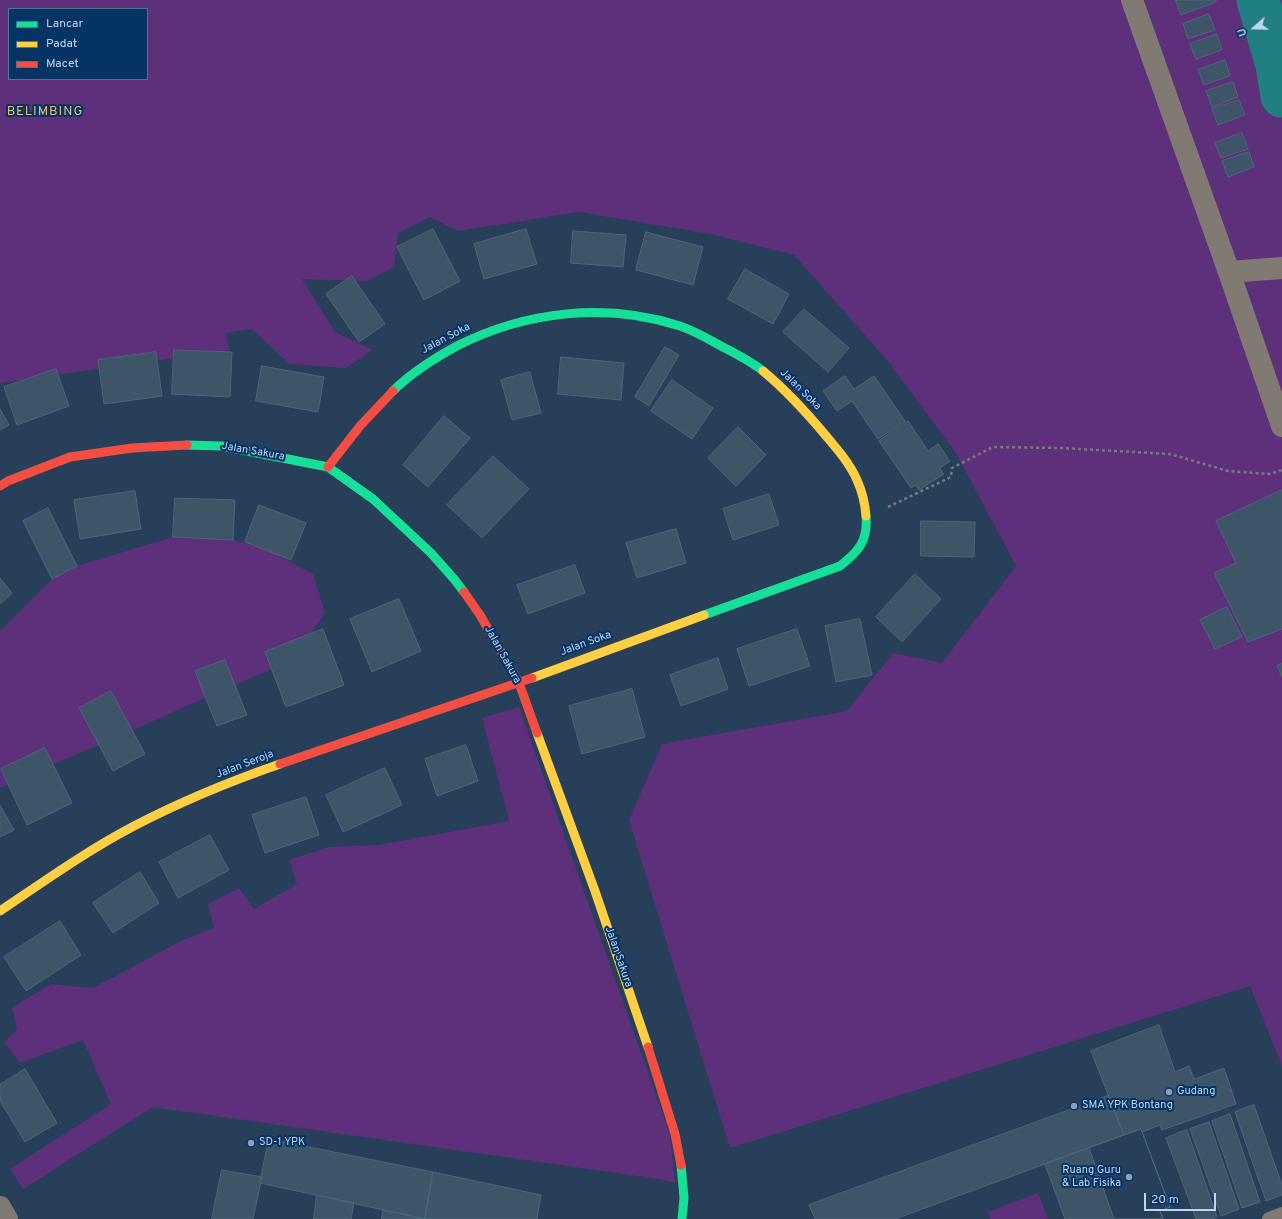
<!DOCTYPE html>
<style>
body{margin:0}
#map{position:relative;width:1282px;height:1219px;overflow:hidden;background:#283f5a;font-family:Overpass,sans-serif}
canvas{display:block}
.legend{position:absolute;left:8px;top:8px;width:140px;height:72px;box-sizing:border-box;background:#053464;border:1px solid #4f759d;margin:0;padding:5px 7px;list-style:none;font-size:12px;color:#bed6f3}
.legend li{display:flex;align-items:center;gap:8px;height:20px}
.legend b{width:20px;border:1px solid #4f759d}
.north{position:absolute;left:1234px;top:8px;width:40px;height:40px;-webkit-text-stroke:3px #053464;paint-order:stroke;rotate:250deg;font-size:11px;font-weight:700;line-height:16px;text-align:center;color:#bed6f3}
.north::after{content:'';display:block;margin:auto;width:14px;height:18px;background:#bed6f3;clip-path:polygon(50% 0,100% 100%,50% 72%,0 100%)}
.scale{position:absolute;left:1144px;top:1193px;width:72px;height:18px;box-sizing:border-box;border:2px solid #bed6f3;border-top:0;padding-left:5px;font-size:12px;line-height:14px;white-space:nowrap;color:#bed6f3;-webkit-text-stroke:3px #053464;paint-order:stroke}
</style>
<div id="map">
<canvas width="1282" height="1219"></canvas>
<ul class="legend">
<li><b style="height:5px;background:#16e098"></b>Lancar</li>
<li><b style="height:5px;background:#ffcf43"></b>Padat</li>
<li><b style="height:5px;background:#f24e42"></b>Macet</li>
</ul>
<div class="north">U</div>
<div class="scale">20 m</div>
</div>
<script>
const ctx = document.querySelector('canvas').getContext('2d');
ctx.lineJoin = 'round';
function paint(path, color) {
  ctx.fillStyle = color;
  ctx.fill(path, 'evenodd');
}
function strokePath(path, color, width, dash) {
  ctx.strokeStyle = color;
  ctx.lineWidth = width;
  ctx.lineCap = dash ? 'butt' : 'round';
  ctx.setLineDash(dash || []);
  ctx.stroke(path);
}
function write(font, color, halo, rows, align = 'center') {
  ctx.font = font + ' Overpass,sans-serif';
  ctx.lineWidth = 4;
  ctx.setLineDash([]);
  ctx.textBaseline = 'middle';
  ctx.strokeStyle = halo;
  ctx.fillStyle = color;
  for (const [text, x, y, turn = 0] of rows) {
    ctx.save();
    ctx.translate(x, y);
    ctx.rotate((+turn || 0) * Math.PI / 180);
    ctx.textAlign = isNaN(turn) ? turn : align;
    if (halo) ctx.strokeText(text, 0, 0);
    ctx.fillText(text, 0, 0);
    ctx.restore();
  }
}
paint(new Path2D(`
 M0,0H1282V1066L1250,986L730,1148L629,820L662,744L847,711L893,653L942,663L1016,566L956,453L887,360L794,255L710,234L579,212L458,231L430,217L398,233L394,267L367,281L302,279L335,332L373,350L346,368L289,364L252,329L226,333L229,350L0,383ZM9,9H147V79H9Z
 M173,537L233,540L270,551L313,574L325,613L292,660L0,788V631L52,579L77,566Z
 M519,707L670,1135L675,1183L658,1179L153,1107L23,1189L10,1169L111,1104L83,1040L20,1063L4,1042L17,1030L12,1008L51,984L93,988L183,940L214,928L208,904L239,888L254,909L297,884L289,860L329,847L379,845L509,821L482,718Z
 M1038,1193L1048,1219H990L988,1212Z`), '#5e2f7a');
strokePath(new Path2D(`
 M1258,0L1277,65L1282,96`), '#207f80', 43);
const building = new Path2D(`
 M1176,0H1216V2L1181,15Z
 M1209,14L1215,30L1188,39L1183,24Z
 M1217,34L1222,50L1196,59L1190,44Z
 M1225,60L1230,76L1204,85L1198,70Z
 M1233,82L1238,97L1212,107L1206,91Z
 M1239,100L1245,115L1218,125L1212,109Z
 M1242,133L1248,149L1221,158L1215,143Z
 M1249,152L1254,167L1228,177L1222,161Z
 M433,229L460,281L424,300L397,247Z
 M526,229L537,264L484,279L474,244Z
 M573,231L626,235L623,267L571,263Z
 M646,232L703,247L693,285L636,270Z
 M745,269L789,294L773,324L728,299Z
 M352,276L385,324L359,342L326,294Z
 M804,309L849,348L828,372L783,332Z
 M665,347L679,355L649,406L635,397Z
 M174,350L232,352L230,397L172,394Z
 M156,352L162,396L104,404L98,360Z
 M561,357L624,363L621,400L558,394Z
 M262,366L324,377L318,412L256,401Z
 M56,369L69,406L17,425L4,387Z
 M530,372L541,413L512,420L501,380Z
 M845,376L854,389L874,376L905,421L878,439L852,401L837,411L823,391Z
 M672,380L713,408L692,439L651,411Z
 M0,409L9,425L0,430Z
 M444,416L470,438L428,487L403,465Z
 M908,421L928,451L938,444L950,461L940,468L944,474L919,490L916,485L911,488L879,441Z
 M738,427L766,455L736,486L708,458Z
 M493,456L529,489L482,538L447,505Z
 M1282,490V629L1248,642L1214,573L1236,563L1216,521Z
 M135,491L141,529L80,539L74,500Z
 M769,494L779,525L733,540L723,509Z
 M175,498L235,500L233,540L173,537Z
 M259,505L306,523L291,560L245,542Z
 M48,508L77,566L52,579L23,521Z
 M921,521L975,522L974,557L921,556Z
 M676,529L686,563L637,578L626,543Z
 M575,565L585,593L528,614L517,585Z
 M915,574L941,599L902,642L876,617Z
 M0,578L12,593L0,604Z
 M399,599L421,651L372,672L350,619Z
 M1227,607L1242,637L1215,649L1200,620Z
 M860,619L872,675L836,682L825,626Z
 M323,629L344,685L286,707L265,652Z
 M797,629L810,666L749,686L737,649Z
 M718,658L728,689L681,706L670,675Z
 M225,660L247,715L217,726L195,671Z
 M1282,664V677L1277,666Z
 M632,689L645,737L582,754L569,706Z
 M111,691L145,754L113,771L79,708Z
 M466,745L478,781L437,796L425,759Z
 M45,748L72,803L27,825L1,769Z
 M385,768L402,805L343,832L326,795Z
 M306,797L319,835L265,853L252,815Z
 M0,805L14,830L0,837Z
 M210,835L229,870L178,898L159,862Z
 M140,872L159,903L113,933L93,903Z
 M60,921L81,955L26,991L4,957Z
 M1159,1025L1175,1072L1189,1066L1194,1079L1224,1068L1236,1104L1162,1130L1160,1125L1142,1132L1141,1129L1124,1135L1091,1051Z
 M25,1069L57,1123L25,1142L0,1101V1085Z
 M1108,1096L1124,1135L895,1219H815L809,1205Z
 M1254,1105L1282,1185V1195L1266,1201L1235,1112Z
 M1230,1114L1260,1202L1242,1208L1212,1121Z
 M1209,1122L1239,1209L1221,1216L1190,1129Z
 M1141,1129L1170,1207L1160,1211L1163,1219H1065L1045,1164Z
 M1141,1129L1170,1207L1160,1211L1163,1219H1114L1089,1148Z
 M1187,1130L1217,1217L1213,1219H1196L1166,1138Z
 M269,1139L433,1172L425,1219L260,1183Z
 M222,1170L262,1177L253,1219H212Z
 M433,1172L541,1195L537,1219H425Z
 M317,1195L354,1203L351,1219H314Z
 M383,1210L425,1219H382Z`);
paint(building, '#3e5568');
strokePath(building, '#4c667b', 1);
strokePath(new Path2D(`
 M888,507L951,477L952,468L993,447L1061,448L1170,454L1228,471L1270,474L1282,470`), '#797a7c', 2.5, [3, 3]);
strokePath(new Path2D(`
 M1269,1219L1282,1214`), '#807a73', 14);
strokePath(new Path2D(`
 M1132,0L1229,272L1282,426
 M1229,272L1282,268
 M0,1207L7,1219`), '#807a73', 22);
strokePath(new Path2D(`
 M393,391C412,372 433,359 457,346C526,311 606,302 680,326C695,331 708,339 721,346C736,354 749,360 763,371
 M187,445L222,446L328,467L373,499L431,553L454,579L464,592
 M704,615L840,566C859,551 868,541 866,516
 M681,1165L684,1198L682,1219`), '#16e098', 9);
strokePath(new Path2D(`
 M763,371C787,391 807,413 827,437C838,450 850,464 857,480C862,491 865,503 866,516
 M532,678L704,615
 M537,733L595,891L648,1047
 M0,911C43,882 88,850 134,826C180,802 231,781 280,764`), '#ffcf43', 9);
strokePath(new Path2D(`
 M328,467L360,426L393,391
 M0,486L8,481L70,457L132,448L187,445
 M464,592L480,615L519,683L537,733
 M280,764L532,678
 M648,1047L675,1134L681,1165`), '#f24e42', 9);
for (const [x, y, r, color] of [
 [1169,1092,4,"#8aa1bd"],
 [1074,1106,4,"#8aa1bd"],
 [251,1143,4,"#8aa1bd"],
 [1129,1177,4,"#8aa1bd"]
]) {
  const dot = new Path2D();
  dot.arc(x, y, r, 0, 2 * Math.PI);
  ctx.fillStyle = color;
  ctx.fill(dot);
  strokePath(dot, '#053464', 1.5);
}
write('11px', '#bed6f3', '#053464', [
 ["Jalan Soka",446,339,-28],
 ["Jalan Soka",800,390,45],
 ["Jalan Sakura",253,452,10],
 ["Jalan Soka",586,644,-20],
 ["Jalan Sakura",502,655,61],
 ["Jalan Seroja",245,765,-21],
 ["Jalan Sakura",618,957,71]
]);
write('11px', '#bed6f3', '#053464', [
 ["Gudang",1177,1092],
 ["SMA YPK Bontang",1082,1106],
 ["SD-1 YPK",259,1143],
 ["Ruang Guru",1121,1171,"right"],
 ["& Lab Fisika",1121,1184,"right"]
], 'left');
ctx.letterSpacing = '1px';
write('13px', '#eebe7c', '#053464', [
 ["BELIMBING",45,112]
]);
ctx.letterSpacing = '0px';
</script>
